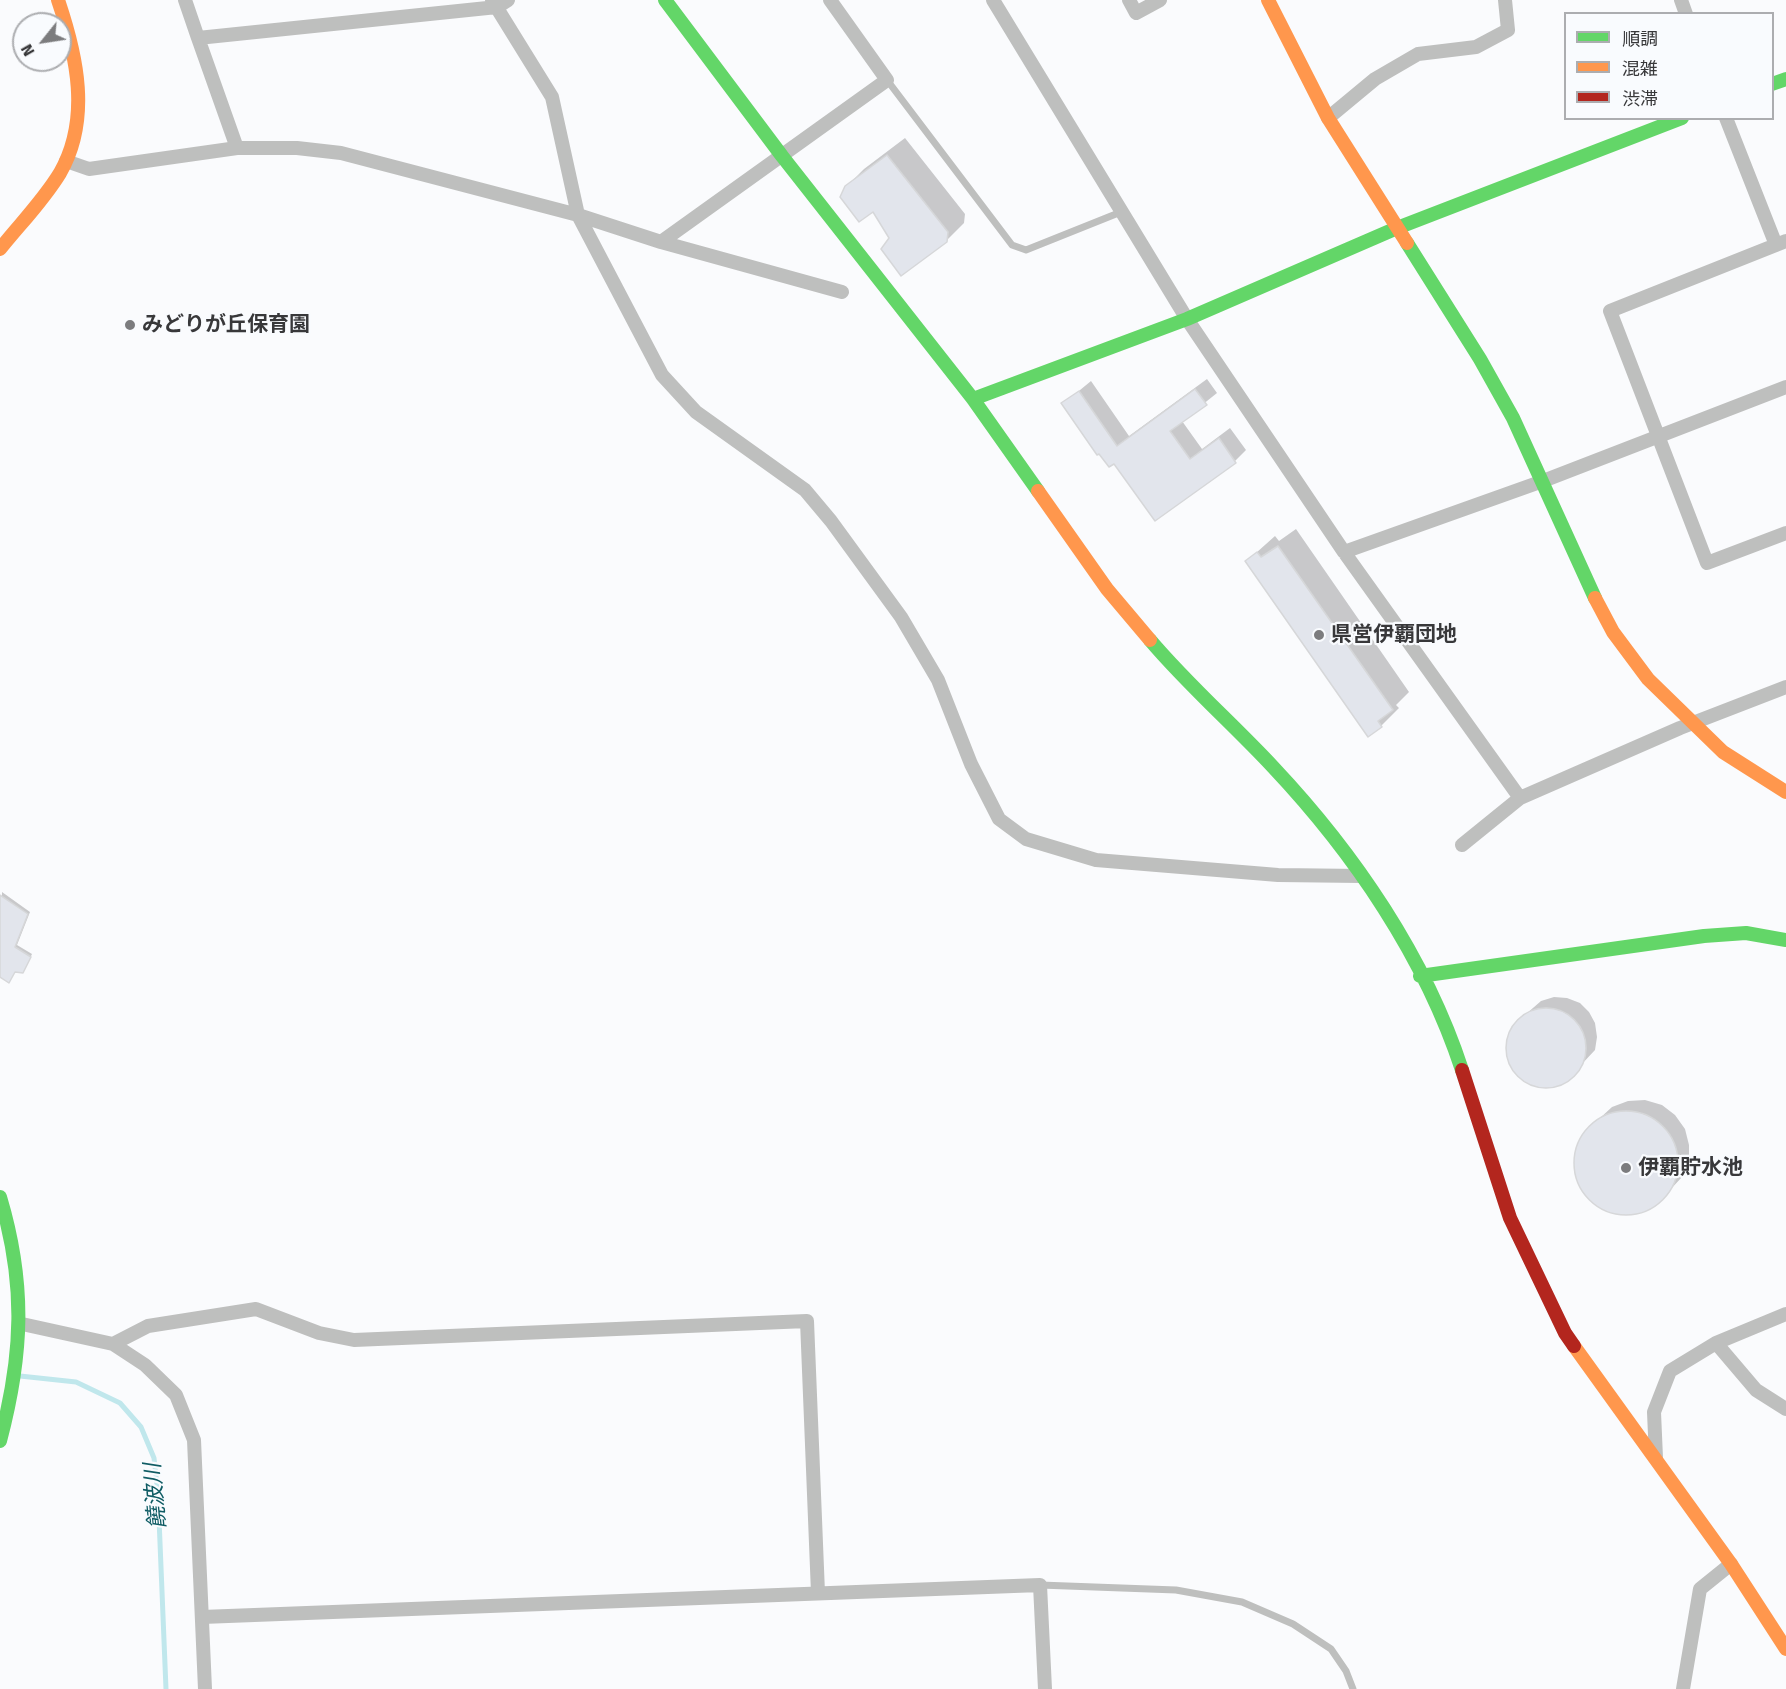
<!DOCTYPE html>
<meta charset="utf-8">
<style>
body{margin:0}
#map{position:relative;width:1786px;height:1689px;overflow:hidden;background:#fafbfd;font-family:"Fira Sans","Noto Sans JP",sans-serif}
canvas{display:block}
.legend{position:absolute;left:1564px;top:12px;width:210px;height:108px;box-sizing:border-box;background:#f9fbfe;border:2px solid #acadb0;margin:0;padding:8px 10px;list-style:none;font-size:18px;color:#38383a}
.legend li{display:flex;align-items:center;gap:12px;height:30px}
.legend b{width:30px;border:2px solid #acadb0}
.north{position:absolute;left:12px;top:12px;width:60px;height:60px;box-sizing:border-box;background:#f9fbfe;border:2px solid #acadb0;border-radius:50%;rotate:240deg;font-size:16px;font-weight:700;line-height:24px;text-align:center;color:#38383a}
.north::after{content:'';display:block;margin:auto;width:21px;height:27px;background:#7c7c7e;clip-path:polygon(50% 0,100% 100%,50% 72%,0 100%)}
</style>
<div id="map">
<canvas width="1786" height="1689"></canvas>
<ul class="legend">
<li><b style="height:8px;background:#63d668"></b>順調</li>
<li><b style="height:8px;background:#ff974d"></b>混雑</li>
<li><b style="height:8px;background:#b3261e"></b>渋滞</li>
</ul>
<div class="north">N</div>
</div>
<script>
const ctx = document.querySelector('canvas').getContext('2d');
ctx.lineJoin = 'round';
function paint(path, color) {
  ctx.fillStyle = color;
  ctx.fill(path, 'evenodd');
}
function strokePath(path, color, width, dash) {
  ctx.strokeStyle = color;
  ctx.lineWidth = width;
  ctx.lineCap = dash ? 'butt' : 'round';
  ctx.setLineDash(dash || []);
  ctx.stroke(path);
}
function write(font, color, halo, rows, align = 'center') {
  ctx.font = font + ' "Fira Sans","Noto Sans JP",sans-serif';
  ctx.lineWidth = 4.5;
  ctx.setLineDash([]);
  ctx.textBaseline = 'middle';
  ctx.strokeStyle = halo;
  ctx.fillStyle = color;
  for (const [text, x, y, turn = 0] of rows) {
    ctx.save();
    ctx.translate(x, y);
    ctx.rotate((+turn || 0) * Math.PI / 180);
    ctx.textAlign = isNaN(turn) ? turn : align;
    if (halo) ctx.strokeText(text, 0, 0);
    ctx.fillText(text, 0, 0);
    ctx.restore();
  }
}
paint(new Path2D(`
 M905,138L965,214L964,223L946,241L891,238L874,210L846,187L864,169Z
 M1207,379L1217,393L1182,421L1202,449L1230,428L1246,450L1235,461L1156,519L1114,461L1063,404L1091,381L1129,436Z
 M1296,529L1409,692L1396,705L1399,708L1381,726L1247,561L1275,536L1279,541Z
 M2,892L30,912L17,945L32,954L25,969L0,975Z
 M1554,997L1567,998L1580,1003L1589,1012L1595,1023L1597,1037L1595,1050L1567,1080L1544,1086L1532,1084L1514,1068L1508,1045L1511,1032L1518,1021L1541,1001Z
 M1645,1100L1662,1105L1675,1115L1685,1129L1689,1145V1162L1682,1177L1659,1202L1645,1211L1629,1215L1612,1213L1597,1205L1585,1194L1577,1179L1575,1162L1579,1145L1587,1130L1612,1107L1628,1101Z`), '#0003');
strokePath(new Path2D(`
 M20,1376L76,1382L120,1403L141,1427L154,1458L158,1494L166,1689`), '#c0e7ec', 5);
const building = new Path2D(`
 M887,155L948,232L947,242L901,276L881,249L889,238L873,212L859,222L840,197L845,186Z
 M1195,389L1207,405L1170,431L1190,459L1219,438L1236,463L1155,521L1114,464L1109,467L1099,454L1097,455L1061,403L1079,391L1117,446Z
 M1278,546L1393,710L1378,721L1382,727L1368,737L1245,561L1257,552L1261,557Z
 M0,895L28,914L15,947L31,957L23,973L15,972L9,983L0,977Z
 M1506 1048a40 40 0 1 1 80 0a40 40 0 1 1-80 0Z
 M1574 1163a52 52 0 1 1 104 0a52 52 0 1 1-104 0Z`);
paint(building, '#e2e5ec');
strokePath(building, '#d6d7d9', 1.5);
strokePath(new Path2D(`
 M887,80L1012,245L1026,250L1121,212
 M1040,1585L1176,1590L1242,1602L1293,1624L1331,1649L1346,1671L1353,1689`), '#bebfbe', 7);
strokePath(new Path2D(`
 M185,0L198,38
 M492,0L552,97L578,215L662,375L696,412L805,490L831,521L901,617L938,680L971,764L999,819L1026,839L1096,860L1278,875L1361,876
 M993,0L1187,319L1344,552L1520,798
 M1129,0L1136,13L1160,0
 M1681,0L1686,14
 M1328,118L1375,79L1418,54L1476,47L1508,30L1505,0
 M1726,118L1776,245
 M237,148L198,38L497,7L508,0
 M66,161L89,169L237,148H297L341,153L578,215L661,242L887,80L830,0
 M1786,241L1610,311L1707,563L1786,533
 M661,242L842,292
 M1344,552L1543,481L1786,387
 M1462,845L1520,798L1680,728L1786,687
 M22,1324L113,1344L145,1365L176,1395L194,1440L205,1689
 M1716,1343L1756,1390L1786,1409
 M113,1344L148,1326L256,1309L319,1333L354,1340L807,1321L818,1593
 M1656,1458L1654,1412L1670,1371L1716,1343L1786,1314
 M202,1617L1040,1585L1045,1689
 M1683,1689L1700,1589L1731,1564`), '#bebfbe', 14);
strokePath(new Path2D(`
 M665,0L782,156L973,399L1038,491
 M1772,84L1786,79
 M1407,243L1480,359L1513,418L1595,598
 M973,399L1187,319L1397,228L1682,118
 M1150,640C1188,685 1233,724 1273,767C1354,853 1425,957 1462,1070
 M1420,976L1704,936L1746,933L1786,940
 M0,1197C26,1284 23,1354 0,1441`), '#63d668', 14);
strokePath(new Path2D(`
 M1268,0L1328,118L1407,243
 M0,249C20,224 43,201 60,173C91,119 77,56 58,0
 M1038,491L1107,589L1150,640
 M1595,598L1613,632L1648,679L1723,752L1786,792
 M1574,1346L1731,1564L1786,1649`), '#ff974d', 14);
strokePath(new Path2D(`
 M1462,1070L1510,1218L1565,1333L1574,1346`), '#b3261e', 14);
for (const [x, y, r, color] of [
 [130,325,6,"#7c7c7e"],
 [1319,635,6,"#7c7c7e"],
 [1626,1168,6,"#7c7c7e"]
]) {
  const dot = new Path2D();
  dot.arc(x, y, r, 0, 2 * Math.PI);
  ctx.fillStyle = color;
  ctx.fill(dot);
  strokePath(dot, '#f9fbfe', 2);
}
write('bold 21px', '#38383a', '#f9fbfe', [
 ["みどりが丘保育園",142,325],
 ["県営伊覇団地",1331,635],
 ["伊覇貯水池",1638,1168]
], 'left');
write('italic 22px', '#0f5c64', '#f9fbfe', [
 ["饒波川",156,1496,-95]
]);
</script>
